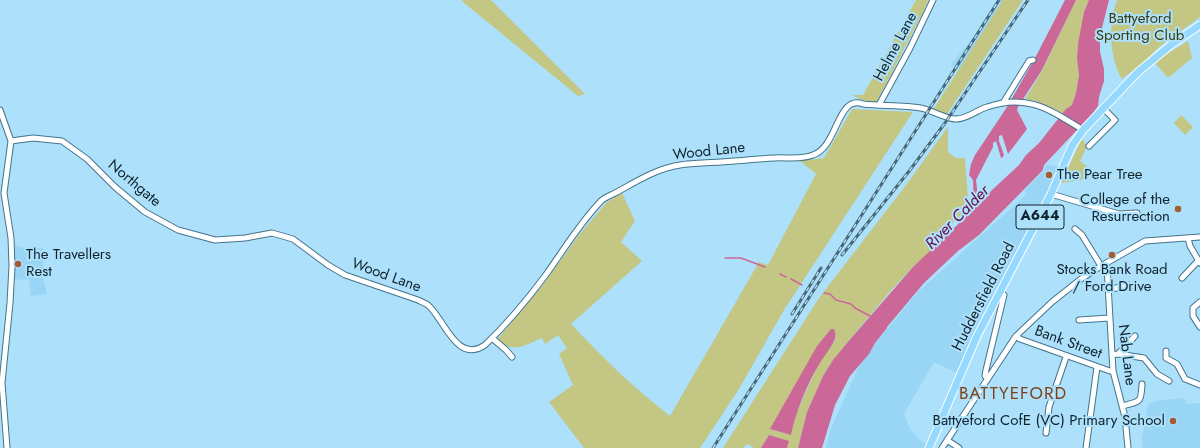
<!DOCTYPE html>
<style>
body{margin:0}
canvas{display:block;background:#ade0fb}
</style>
<canvas width="1200" height="448"></canvas>
<script>
const ctx = document.querySelector('canvas').getContext('2d');
ctx.lineJoin = 'round';
function paint(path, color) {
  ctx.fillStyle = color;
  ctx.fill(path, 'evenodd');
}
function strokePath(path, color, width, dash) {
  ctx.strokeStyle = color;
  ctx.lineWidth = width;
  ctx.lineCap = dash ? 'butt' : 'round';
  ctx.setLineDash(dash || []);
  ctx.stroke(path);
}
function write(font, color, halo, rows, align = 'center') {
  ctx.font = font + ' Jost,sans-serif';
  ctx.lineWidth = 4;
  ctx.setLineDash([]);
  ctx.textBaseline = 'middle';
  ctx.strokeStyle = halo;
  ctx.fillStyle = color;
  for (const [text, x, y, turn = 0] of rows) {
    ctx.save();
    ctx.translate(x, y);
    ctx.rotate((+turn || 0) * Math.PI / 180);
    ctx.textAlign = isNaN(turn) ? turn : align;
    if (halo) ctx.strokeText(text, 0, 0);
    ctx.fillText(text, 0, 0);
    ctx.restore();
  }
}
paint(new Path2D(`
 M997,0H1004L959,70L951,64L970,42Z
 M1046,165L1058,166L1051,190L979,325L957,373L934,362L904,414L910,429L920,440L926,444L925,448H826L831,428L863,358L918,292L1026,195L1025,190L1045,170Z
 M13,243L19,247L43,248V277L47,294L31,296L29,279L13,280Z
 M1184,398L1187,404L1200,403V448H1143L1142,439L1148,404L1158,401Z`), '#99d5f4');
paint(new Path2D(`
 M462,0H491L585,94L578,96L463,2Z
 M916,0H928L924,10L876,103L862,100L852,95H863Z
 M1003,0H1023L947,114L933,110Z
 M1076,0H1089L1084,12L1077,59L1079,75L1076,93L1072,105L1062,114L1036,101L1025,99L1042,71Z
 M1117,0H1200V17L1160,46L1143,63L1122,79C1109,57 1108,23 1117,0Z
 M1188,41L1192,58L1168,78L1154,62Z
 M852,109L913,112L784,310L739,389L700,448H584L549,402L573,385L559,354L567,348L558,335L545,344L542,338C523,346 515,353 496,341L542,286L579,235L606,203L622,193L635,221L621,242L642,261L571,324C602,357 634,388 670,416L759,262L768,265L816,174L800,161L824,158Z
 M1181,115L1193,127L1185,135L1174,123Z
 M948,127V152L956,158H965L968,199L965,212L938,235L944,239L913,267L893,288L847,343L833,360L823,376L807,412L798,448H787L788,441L769,435L761,448H754L747,444L743,448H723L819,298L903,189ZM836,333L835,341L822,358L811,380L796,414L790,435L770,429Z
 M1082,138L1087,147L1080,161L1089,168L1082,180L1061,183Z`), '#c3c783');
paint(new Path2D(`
 M1065,0H1076L1042,70L1018,107L1017,110L1027,129L1008,154L1002,135L999,136V141L1004,155L1002,158H1001L996,141L993,143V147L976,180L979,205L987,197L991,191L1019,165L1026,155L1039,143L1066,109L1072,105L1076,93L1079,75L1077,59L1078,44L1084,12L1089,0H1109L1100,36V52L1104,69V81L1099,97L1098,106L1093,113L1044,165L1043,170L979,235L958,251L924,283L887,327V328L875,343L869,354L850,376L835,405L822,448H798L807,412L823,376L833,360L847,343L913,267L974,209L973,180L969,175L971,164L975,155L1007,107L1034,60Z
 M831,329H834C838,338 833,343 828,351C811,374 797,407 791,435L770,429L817,346Z
 M769,435L789,441L787,448H761Z`), '#cb6898');
strokePath(new Path2D(`
 M725,258H741L765,267
 M780,274L786,277
 M791,279L802,285
 M824,293L830,294L836,300L851,304L855,308L870,316`), '#cb6898', 1.5);
const minor = new Path2D(`
 M1003,103L1029,61L1033,60
 M879,105L910,48L933,0
 M0,110L11,141L4,193L11,238L12,266L10,303L2,383L7,448
 M11,141L33,138L62,141L87,159L115,187L145,212L178,230L215,240L245,238L272,233L293,239L328,265L345,275L418,300C421,302 426,303 429,306C445,321 457,364 485,345C507,324 527,300 545,276C563,251 579,224 601,201C605,197 612,195 617,192C637,181 658,168 680,165C693,163 707,163 720,162C738,161 756,159 774,158C787,157 801,160 813,155C838,147 837,94 863,104C882,106 903,105 921,108C931,110 946,119 956,119C967,119 977,110 987,107C1028,93 1050,110 1083,130
 M1089,146L1115,120L1103,108
 M1051,194L1119,214L1137,213
 M1075,229L1082,235L1101,266
 M1188,238L1190,246L1200,263
 M1105,264L1107,267L1113,371L1125,417L1128,448
 M1182,278L1198,261
 M1108,290L1128,285L1132,286
 M1200,302L1193,308V316L1200,327
 M1079,320L1109,318
 M1016,336L1020,339L1110,371H1113
 M492,338L506,350L512,357
 M1166,351V358L1177,364L1185,379L1200,385
 M1118,354L1135,336
 M1112,355L1118,354L1144,358L1157,374L1169,381
 M987,378L985,376L986,370L1004,295L1000,292
 M1122,406C1141,401 1141,403 1142,384
 M1046,433L1049,407L1066,357
 M947,440L959,448
 M942,448L1016,336L1052,302L1081,279L1101,266L1145,241L1200,237
 M1086,448L1097,367`);
const highway = new Path2D(`
 M929,448L977,336L1051,194L1072,146L1083,130L1138,72L1172,44L1200,25`);
strokePath(minor, '#43748c', 7);
strokePath(highway, '#fff', 9);
strokePath(minor, '#fff', 5);
strokePath(highway, '#95dafe', 7);
const rail = new Path2D(`
 M842,255L910,170L945,123L1028,0
 M792,314L821,268
 M713,448L999,0`);
strokePath(rail, '#486777', 3);
strokePath(rail, '#ade0fb', 1.5, [4.5]);
for (const [x, y, r, color] of [
 [1049,175,4,"#a35d31"],
 [1178,209,4,"#a35d31"],
 [1112,255,4,"#a35d31"],
 [18,264,4,"#a35d31"],
 [1173,421,4,"#a35d31"]
]) {
  const dot = new Path2D();
  dot.arc(x, y, r, 0, 2 * Math.PI);
  ctx.fillStyle = color;
  ctx.fill(dot);
  strokePath(dot, '#ade0fb', 1.5);
}
for (const [x, y, w] of [
 [1040,217,48]
]) {
  const box = new Path2D();
  box.roundRect(x - w / 2, y - 12, w, 24, 3);
  ctx.fillStyle = '#ade0fb';
  ctx.fill(box);
  strokePath(box, '#0f232d', 1);
}
write('bold 14px', '#0f232d', null, [
 ["A644",1040,217]
]);
write('15px', '#393b0a', '#ade0fb', [
 ["Battyeford",1140,19],
 ["Sporting Club",1140,36]
]);
write('15px', '#0f232d', '#ade0fb', [
 ["Helme Lane",896,47,-62],
 ["Wood Lane",709,152,-6],
 ["Northgate",134,184,40],
 ["Wood Lane",386,276,20],
 ["Huddersfield Road",984,297,-63],
 ["Bank Street",1068,343,20],
 ["Nab Lane",1126,355,83]
]);
write('15px', '#0f232d', '#ade0fb', [
 ["The Pear Tree",1057,175],
 ["College of the",1170,200,"right"],
 ["Resurrection",1170,217,"right"],
 ["The Travellers",26,255],
 ["Rest",26,272],
 ["Stocks Bank Road",1112,270,"center"],
 ["/ Ford Drive",1112,287,"center"],
 ["Battyeford CofE (VC) Primary School",1165,421,"right"]
], 'left');
write('italic 16px', '#690c42', '#ade0fb', [
 ["River Calder",958,218,-45]
]);
ctx.letterSpacing = '1px';
write('17px', '#7e4117', '#ade0fb', [
 ["BATTYEFORD",1013,395]
]);
ctx.letterSpacing = '0px';
</script>
